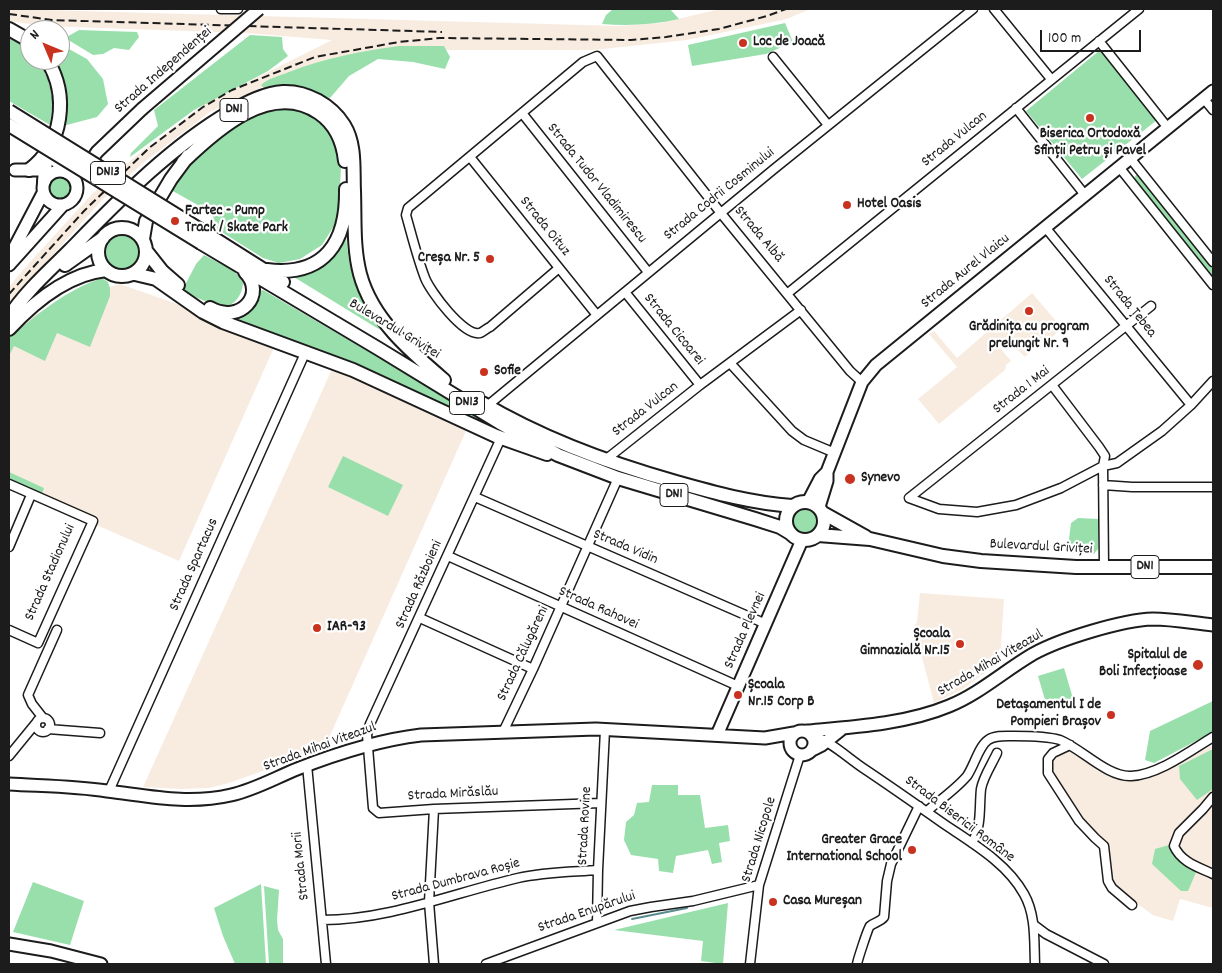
<!DOCTYPE html>
<meta charset="utf-8">
<style>
body{margin:0}
#map{position:relative;width:1222px;height:973px;overflow:hidden;background:#fff;font-family:Dekko,sans-serif}
canvas{display:block}
.frame{position:absolute;inset:0;border:10px solid #1c1c1c;pointer-events:none}
.north{position:absolute;left:20px;top:20px;width:50px;height:50px;box-sizing:border-box;background:#fff;border:1px solid #a4a4a4;border-radius:50%;rotate:315deg;font-size:14px;font-weight:700;line-height:20px;text-align:center;color:#1c1c1c}
.north::after{content:'';display:block;margin:auto;width:18px;height:22px;background:#c8321e;clip-path:polygon(50% 0,100% 100%,50% 72%,0 100%)}
.scale{position:absolute;left:1040px;top:30px;width:101px;height:22px;box-sizing:border-box;border:2px solid #1c1c1c;border-top:0;padding-left:6px;font-size:15px;line-height:18px;white-space:nowrap;color:#1c1c1c;-webkit-text-stroke:4px #fff;paint-order:stroke}
</style>
<div id="map">
<canvas width="1222" height="973"></canvas>
<div class="frame"></div>
<div class="north">N</div>
<div class="scale">100 m</div>
</div>
<script>
const ctx = document.querySelector('canvas').getContext('2d');
ctx.lineJoin = 'round';
function paint(path, color) {
  ctx.fillStyle = color;
  ctx.fill(path, 'evenodd');
}
function strokePath(path, color, width, dash) {
  ctx.strokeStyle = color;
  ctx.lineWidth = width;
  ctx.lineCap = dash ? 'butt' : 'round';
  ctx.setLineDash(dash || []);
  ctx.stroke(path);
}
function write(font, color, halo, rows, align = 'center') {
  ctx.font = font + ' Dekko,sans-serif';
  ctx.lineWidth = 4.5;
  ctx.setLineDash([]);
  ctx.textBaseline = 'middle';
  ctx.strokeStyle = halo;
  ctx.fillStyle = color;
  for (const [text, x, y, turn = 0] of rows) {
    ctx.save();
    ctx.translate(x, y);
    ctx.rotate((+turn || 0) * Math.PI / 180);
    ctx.textAlign = isNaN(turn) ? turn : align;
    if (halo) ctx.strokeText(text, 0, 0);
    ctx.fillText(text, 0, 0);
    ctx.restore();
  }
}
paint(new Path2D(`
 M9,9L619,26L661,23L720,9H810L787,19L687,40L594,50H379L304,71L260,88L210,112L143,163L101,201L9,304V287L22,271L91,195L136,156L206,103L332,40L245,33L44,26L9,21Z
 M120,284L180,305L184,303L276,343L179,561L9,487V335L33,316L62,300Z
 M1032,293L1062,328L1046,343L1040,342L1025,357L1006,339L1001,338L995,342L1011,361L1006,365L1005,370L939,424L918,399L957,367L929,334L934,331L957,358Z
 M332,369L466,431L324,749L229,783L209,788L182,789L143,787Z
 M920,593L1004,599L1000,661L963,689L934,703L914,627L917,622Z
 M1213,745V908L1180,899L1173,921L1153,915L1136,903L1112,880L1109,867V849L1090,829L1051,772L1052,762L1063,752L1071,749L1112,776L1129,780L1150,777Z`), '#f8ece0');
paint(new Path2D(`
 M613,9H670L679,19C653,25 628,26 602,24L606,15Z
 M785,23L793,42L766,54L692,66L688,45Z
 M79,30L137,32L139,37L129,50L114,48L103,54L93,55L65,38Z
 M9,34L30,50V60H39L48,80L53,100L50,125L9,101Z
 M250,35L282,37L283,49L288,56L268,71L194,110L130,157L131,153L158,126L154,110Z
 M60,44L87,59L103,79L108,104L97,117L59,127L50,60H60Z
 M399,46H444L450,57L445,69L413,62L378,59L349,76L330,98L289,86L266,90L261,85C269,78 279,76 289,72C325,58 361,51 399,46Z
 M1100,50L1157,120L1082,179L1026,111Z
 M302,107L333,132L341,167L339,209L334,226L322,245L300,259L279,263L263,258L217,229L212,213L171,190C181,164 230,124 255,112C264,108 291,108 302,107Z
 M1140,174L1213,265V282L1133,180L1136,175Z
 M49 188a11 11 0 1 1 22 0a11 11 0 1 1-22 0Z
 M343,234L346,235C349,276 359,297 382,330L377,328L289,274L307,270Z
 M105 253a17 17 0 1 1 34 0a17 17 0 1 1-34 0Z
 M204,255L234,271L243,282C243,294 234,309 219,306C207,303 194,296 182,291L196,264Z
 M102,278L108,282L110,288V296L90,347L57,333L45,361L14,346L9,356L10,337C39,313 66,290 102,278Z
 M263,290L504,431V432L229,316L257,292Z
 M343,456L403,485L388,516L328,487Z
 M9,472L44,488L41,497L9,482Z
 M790 521a15 15 0 1 1 30 0a15 15 0 1 1-30 0Z
 M1078,518L1099,519L1098,549L1094,554L1073,553L1068,547L1071,523Z
 M1064,668L1074,702L1048,710L1038,676Z
 M1213,701V732L1154,763L1145,760L1150,731Z
 M1213,749V789L1197,800L1180,779L1179,766Z
 M652,785H678V795H700L705,828L728,825L730,841L719,843L722,862L712,864L708,850L676,856L673,873L659,871L658,859L631,855L624,840L626,822L634,815L637,803L649,802Z
 M1169,845L1197,870L1188,891H1181L1152,864L1155,849Z
 M33,882L84,901L70,945L13,932Z
 M261,884L266,964H235L223,936L214,908Z
 M264,886L279,890L277,920L278,930L283,939V964H269Z
 M728,903L723,964L701,961L703,941L614,930Z`), '#99dfac');
strokePath(new Path2D(`
 M632,919L687,908`), '#5a8c8e', 2);
const street = new Path2D(`
 M221,9H238
 M994,9L1051,79
 M1099,41L1168,128
 M773,57L828,125
 M1204,99L1213,110
 M1016,108L1085,195
 M522,113L648,272
 M470,157L596,314
 M1130,158L1213,262
 M1119,167L1213,285
 M1045,227L1191,405
 M559,268L490,327C487,328 483,332 480,333C464,337 430,291 425,278C417,257 412,236 406,215L408,208L425,194L583,62L597,56L724,217L850,371L862,382
 M625,292L700,385
 M788,293L1139,9
 M1151,306L909,498L939,509L977,512L1016,505L1061,488L1103,466L1117,463L1162,431L1191,405L1213,381
 M730,363L792,431L804,440L835,453
 M1052,385L1099,447L1105,456L1103,466L1104,567
 M487,406L774,169L973,9
 M501,438L370,724L367,735L373,808L379,813L434,809L601,803
 M604,461L700,385L801,310
 M9,484L93,521L38,643L9,630
 M1103,485L1132,487H1213
 M475,497L766,624
 M9,547L31,495
 M448,556L738,686
 M420,618L533,669
 M43,718L32,704L28,695L57,630
 M36 725a7 7 0 1 1 14 0a7 7 0 1 1-14 0Z
 M48,729L100,733
 M503,732L533,669L618,478
 M812,735C830,741 847,757 863,768C890,786 917,805 944,824C972,843 1007,863 1024,894C1036,915 1034,941 1035,964
 M1070,745L1053,753L1048,759V773L1079,821L1095,838L1104,846L1108,881L1112,888L1132,905
 M9,756L36,723
 M307,765L326,964
 M109,791L306,351
 M1213,797L1203,809L1179,833L1174,846C1181,862 1198,867 1213,874
 M434,809L429,902L434,964
 M927,811C940,800 956,789 967,776C974,766 979,746 988,740C995,735 1006,736 1014,736C1028,736 1047,736 1060,740C1082,749 1107,777 1131,776C1158,775 1190,751 1213,737
 M972,843C982,826 979,808 981,789C983,777 992,764 997,753
 M322,920C389,920 453,893 518,878C544,872 571,872 598,870
 M597,923L598,870L605,730
 M1034,925L1046,934L1104,964
 M486,964L630,911L651,907L693,901L759,885
 M750,964L759,885L800,755
 M857,964C858,959 868,928 870,926C875,922 880,922 884,917L887,881L891,864L919,806`);
const secondary = new Path2D(`
 M86,168L97,152L142,109
 M15,170H38
 M43 188a17 17 0 1 1 34 0a17 17 0 1 1-34 0Z
 M9,258L43,193
 M9,265L63,205
 M808,502L820,479L827,472L862,382L876,365L1213,91
 M819,507L827,481V472
 M790 743a12 12 0 1 1 24 0a12 12 0 1 1-24 0Z
 M807,731C853,727 906,724 949,706C979,694 1004,671 1033,654C1060,639 1122,620 1153,619C1173,619 1193,623 1213,625
 M717,735L802,540
 M812,750L822,745L842,729
 M9,784C42,786 74,786 107,791C149,796 188,805 231,795C254,790 275,778 297,769C338,753 378,740 421,735L596,729L765,738L794,733
 M9,944L51,951L101,964`);
const primary = new Path2D(`
 M9,29L30,41
 M47,151L67,172
 M183,162C216,130 271,80 319,113C335,124 343,142 345,161
 M29,170C63,145 69,95 47,60
 M44,181L47,151
 M98 252a24 24 0 1 1 48 0a24 24 0 1 1-48 0Z
 M207,234L283,282
 M143,239L146,221L171,179L188,156
 M201,243L379,349L500,423L558,455L618,478L755,519L780,527L790,533
 M147,252L162,271L178,285
 M65,265L103,238
 M267,270C325,277 347,242 346,189
 M135,274L156,279L203,312L223,322L353,370L496,436L547,454
 M210,308C240,325 267,294 245,272
 M9,317C25,292 49,271 70,250C120,199 169,148 230,112C246,103 265,93 283,92C307,91 331,105 344,125C356,144 353,170 354,191C355,219 353,247 360,274C372,319 410,351 444,380
 M9,329C34,302 68,274 106,270
 M482,403C543,439 608,463 676,482C715,493 752,503 792,506
 M786 521a19 19 0 1 1 38 0a19 19 0 1 1-38 0Z
 M823,513L866,537
 M818,535L870,539L943,556L981,561L1076,567H1213`);
strokePath(street, '#1c1c1c', 11);
strokePath(secondary, '#1c1c1c', 15);
strokePath(primary, '#1c1c1c', 16);
strokePath(street, '#fff', 8);
strokePath(secondary, '#fff', 11);
strokePath(primary, '#fff', 12);
strokePath(new Path2D(`
 M9,14L52,20L442,32
 M9,294L84,211L149,148L203,107L232,90L315,57L399,42L440,38L631,40L666,37L719,29L767,16L786,9`), '#1c1c1c', 2, [8, 4]);
const secondaryBridge = new Path2D(`
 M142,109L259,9`);
const primaryBridge = new Path2D(`
 M9,111L207,234
 M9,125L201,243`);
strokePath(secondaryBridge, '#1c1c1c', 15, []);
strokePath(primaryBridge, '#1c1c1c', 16, []);
strokePath(secondaryBridge, '#fff', 11);
strokePath(primaryBridge, '#fff', 12);
for (const [x, y, r, color] of [
 [743,43,5,"#c8321e"],
 [1090,118,5,"#c8321e"],
 [847,205,5,"#c8321e"],
 [175,221,5,"#c8321e"],
 [490,259,5,"#c8321e"],
 [1029,311,5,"#c8321e"],
 [484,372,5,"#c8321e"],
 [850,479,6,"#c8321e"],
 [317,628,5,"#c8321e"],
 [960,644,5,"#c8321e"],
 [1198,665,6,"#c8321e"],
 [738,695,5,"#c8321e"],
 [1111,715,5,"#c8321e"],
 [912,850,5,"#c8321e"],
 [773,902,5,"#c8321e"]
]) {
  const dot = new Path2D();
  dot.arc(x, y, r, 0, 2 * Math.PI);
  ctx.fillStyle = color;
  ctx.fill(dot);
  strokePath(dot, '#fff', 2);
}
for (const [x, y, w] of [
 [234,110,28],
 [108,173,35],
 [467,403,35],
 [674,495,28],
 [1145,567,28]
]) {
  const box = new Path2D();
  box.roundRect(x - w / 2, y - 11.5, w, 23, 4);
  ctx.fillStyle = '#fff';
  ctx.fill(box);
  strokePath(box, '#1c1c1c', 1);
}
write('bold 14px', '#1c1c1c', null, [
 ["DN1",234,110],
 ["DN13",108,173],
 ["DN13",467,403],
 ["DN1",674,495],
 ["DN1",1145,567]
]);
write('bold 15px', '#1c1c1c', '#fff', [
 ["Loc de Joacă",753,43],
 ["Biserica Ortodoxă",1090,135,"center"],
 ["Sfinții Petru și Pavel",1090,152,"center"],
 ["Hotel Oasis",857,205],
 ["Fartec - Pump",185,212],
 ["Track / Skate Park",185,229],
 ["Creșa Nr. 5",480,259,"right"],
 ["Grădinița cu program",1029,328,"center"],
 ["prelungit Nr. 9",1029,345,"center"],
 ["Sofie",494,372],
 ["Synevo",861,479],
 ["IAR-93",327,628],
 ["Școala",950,635,"right"],
 ["Gimnazială Nr.15",950,652,"right"],
 ["Spitalul de",1187,656,"right"],
 ["Boli Infecțioase",1187,673,"right"],
 ["Școala",748,686],
 ["Nr.15 Corp B",748,703],
 ["Detașamentul I de",1101,706,"right"],
 ["Pompieri Brașov",1101,723,"right"],
 ["Greater Grace",902,841,"right"],
 ["International School",902,858,"right"],
 ["Casa Mureșan",783,902]
], 'left');
write('15px', '#1c1c1c', '#fff', [
 ["Strada Independenței",164,71,-41],
 ["Strada Vulcan",955,140,-39],
 ["Strada Tudor Vladimirescu",596,184,51],
 ["Strada Codrii Cosminului",720,195,-39],
 ["Strada Oituz",544,227,51],
 ["Strada Albă",758,235,50],
 ["Strada Aurel Vlaicu",966,272,-39],
 ["Strada Țebea",1129,307,51],
 ["Bulevardul Griviței",394,330,31],
 ["Strada Cicoarei",673,330,51],
 ["Strada 1 Mai",1022,391,-38],
 ["Strada Vulcan",646,410,-38],
 ["Strada Vidin",625,548,23],
 ["Bulevardul Griviței",1041,548,3],
 ["Strada Spartacus",195,565,-66],
 ["Strada Stadionului",51,573,-66],
 ["Strada Războieni",420,585,-66],
 ["Strada Rahovei",598,609,24],
 ["Strada Plevnei",746,631,-66],
 ["Strada Călugăreni",524,654,-65],
 ["Strada Mihai Viteazul",991,664,-30],
 ["Strada Mihai Viteazul",320,748,-20],
 ["Strada Mirăslău",453,795,-3],
 ["Strada Bisericii Române",959,820,37],
 ["Strada Rovine",586,826,-87],
 ["Strada Nicopole",760,840,-73],
 ["Strada Morii",302,866,-96],
 ["Strada Dumbrava Roșie",456,881,-15],
 ["Strada Enupărului",587,913,-19]
]);
</script>
